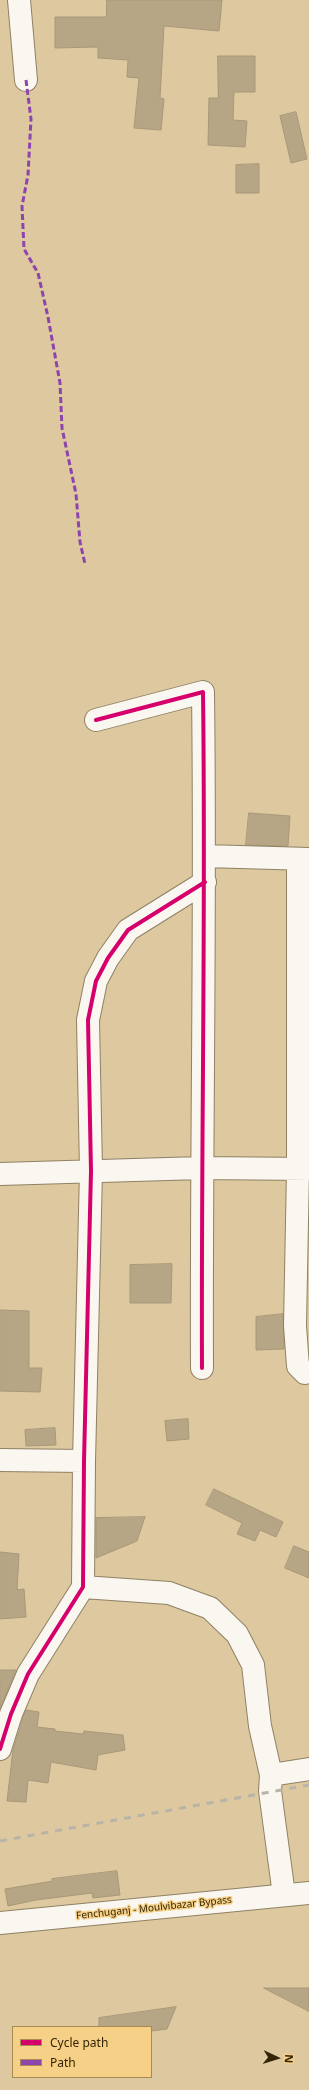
<!DOCTYPE html>
<style>
body{margin:0}
#map{position:relative;width:309px;height:2090px;overflow:hidden;background:#ddc8a0;font-family:"Noto Sans",sans-serif}
canvas{display:block}
.legend{position:absolute;left:12px;top:2026px;width:140px;height:52px;box-sizing:border-box;background:#f6d087;border:1px solid #a88b53;margin:0;padding:5px 7px;list-style:none;font-size:12px;color:#332405}
.legend li{display:flex;align-items:center;gap:8px;height:20px}
.legend b{width:20px;border:1px solid #a88b53}
.north{position:absolute;left:257px;top:2038px;width:40px;height:40px;-webkit-text-stroke:3px #f6d087;paint-order:stroke;rotate:94deg;font-size:11px;font-weight:700;line-height:16px;text-align:center;color:#332405}
.north::after{content:'';display:block;margin:auto;width:14px;height:18px;background:#332405;clip-path:polygon(50% 0,100% 100%,50% 72%,0 100%)}
</style>
<div id="map">
<canvas width="309" height="2090"></canvas>
<ul class="legend">
<li><b style="height:5px;background:#d6006c"></b>Cycle path</li>
<li><b style="height:5px;background:#8e44ad"></b>Path</li>
</ul>
<div class="north">N</div>
</div>
<script>
const ctx = document.querySelector('canvas').getContext('2d');
ctx.lineJoin = 'round';
function paint(path, color) {
  ctx.fillStyle = color;
  ctx.fill(path, 'evenodd');
}
function strokePath(path, color, width, dash) {
  ctx.strokeStyle = color;
  ctx.lineWidth = width;
  ctx.lineCap = dash ? 'butt' : 'round';
  ctx.setLineDash(dash || []);
  ctx.stroke(path);
}
function write(font, color, halo, rows, align = 'center') {
  ctx.font = font + ' "Noto Sans",sans-serif';
  ctx.lineWidth = 3;
  ctx.setLineDash([]);
  ctx.textBaseline = 'middle';
  ctx.strokeStyle = halo;
  ctx.fillStyle = color;
  for (const [text, x, y, turn = 0] of rows) {
    ctx.save();
    ctx.translate(x, y);
    ctx.rotate((+turn || 0) * Math.PI / 180);
    ctx.textAlign = isNaN(turn) ? turn : align;
    if (halo) ctx.strokeText(text, 0, 0);
    ctx.fillText(text, 0, 0);
    ctx.restore();
  }
}
const building = new Path2D(`
 M107,0H222L219,31L164,26L160,98L164,99L161,130L134,128L139,78L127,77L128,60L98,58V47L55,48V17H106Z
 M218,56H255V92H234L233,120L247,121L245,147L208,145L209,98H218Z
 M296,112L307,159L291,163L280,116Z
 M259,164V193H236V165Z
 M249,813L290,816L288,846L246,845Z
 M172,1264L171,1303H130V1265Z
 M0,1310L29,1311V1368H42L40,1392L0,1391Z
 M283,1314L284,1349L256,1350V1317Z
 M188,1419L189,1439L167,1441L165,1421Z
 M55,1428L56,1445L26,1446L25,1430Z
 M214,1489L283,1522L276,1537L260,1530L255,1541L237,1534L242,1523L206,1505Z
 M145,1517L137,1541L96,1558V1518Z
 M294,1546L309,1552V1578L285,1568Z
 M0,1552L19,1554L17,1590L24,1589L26,1617L0,1619Z
 M0,1670H16L0,1708Z
 M26,1710L39,1712L37,1727L55,1729V1731L83,1734L84,1731L123,1735L125,1750L98,1755L96,1770L51,1762L48,1783L28,1780L26,1802L7,1801L13,1750Z
 M117,1871L120,1895L93,1898L92,1893L36,1900L8,1906L5,1889L53,1881L52,1879Z
 M264,1988H309V2011Z
 M176,2007L167,2029L151,2031V2027H99V2018Z`);
paint(building, '#b7a686');
strokePath(building, '#a89878', 1);
const minor = new Path2D(`
 M19,0L26,80
 M96,720L203,692C206,917 201,1142 202,1368
 M205,856L309,859
 M298,859V1170L295,1326L298,1366L305,1373
 M0,1174L201,1168L309,1169
 M0,1460L84,1461
 M83,1587L169,1593L210,1608L237,1634L253,1665L260,1726L271,1775
 M0,1749L11,1714L28,1674L83,1587L84,1461L91,1171L88,1020L96,981L108,958L128,930L205,882
 M284,1895L270,1791L271,1775L309,1769`);
const highway = new Path2D(`
 M0,1923L309,1893`);
strokePath(minor, '#8f8164', 24);
strokePath(highway, '#8f8164', 24);
strokePath(minor, '#faf7f1', 22);
strokePath(highway, '#faf7f1', 22);
strokePath(new Path2D(`
 M0,1841L309,1785`), '#b9b4a8', 3, [7, 7]);
strokePath(new Path2D(`
 M26,80L31,119L28,175L22,206L24,249L38,273L48,317L60,383L62,428L76,494L80,542L85,564`), '#8e44ad', 3, [6, 3]);
strokePath(new Path2D(`
 M96,720L203,692C206,917 201,1142 202,1368
 M0,1749L11,1714L28,1674L83,1587L84,1461L91,1171L88,1020L96,981L108,958L128,930L205,882`), '#d6006c', 4);
write('10px', '#332405', '#f6d087', [
 ["Fenchuganj - Moulvibazar Bypass",154,1908,-6]
]);
</script>
